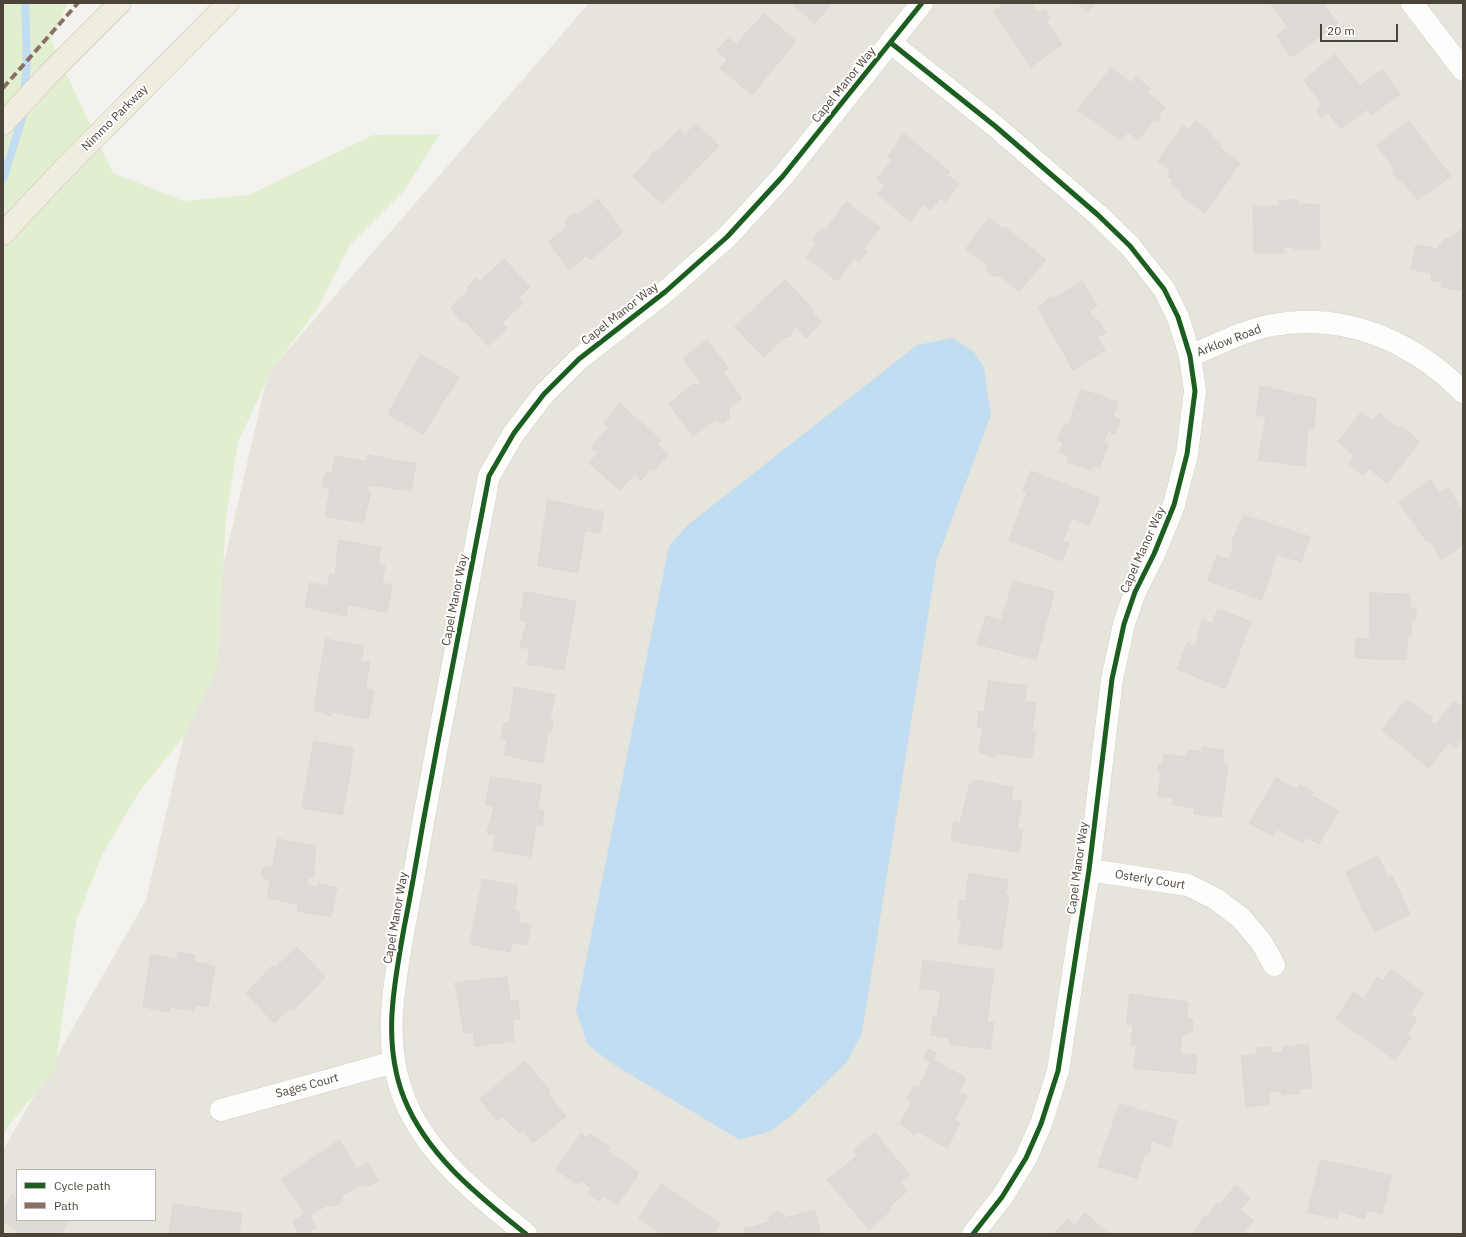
<!DOCTYPE html>
<style>
body{margin:0}
#map{position:relative;width:1466px;height:1237px;overflow:hidden;background:#f4f2ee;font-family:"IBM Plex Sans",sans-serif}
canvas{display:block}
.frame{position:absolute;inset:0;border:4px solid #4b4439;pointer-events:none}
.legend{position:absolute;left:16px;top:1169px;width:140px;height:52px;box-sizing:border-box;background:#fff;border:1px solid #b7b4b0;margin:0;padding:5px 7px;list-style:none;font-size:12px;color:#4b4439}
.legend li{display:flex;align-items:center;gap:8px;height:20px}
.legend b{width:20px;border:1px solid #b7b4b0}
.scale{position:absolute;left:1320px;top:24px;width:78px;height:18px;box-sizing:border-box;border:2px solid #4b4439;border-top:0;padding-left:5px;font-size:12px;line-height:14px;white-space:nowrap;color:#4b4439;-webkit-text-stroke:3px #fff;paint-order:stroke}
</style>
<div id="map">
<canvas width="1466" height="1237"></canvas>
<div class="frame"></div>
<ul class="legend">
<li><b style="height:5px;background:#1b5e20"></b>Cycle path</li>
<li><b style="height:5px;background:#8d6e63"></b>Path</li>
</ul>
<div class="scale">20 m</div>
</div>
<script>
const ctx = document.querySelector('canvas').getContext('2d');
ctx.lineJoin = 'round';
function paint(path, color) {
  ctx.fillStyle = color;
  ctx.fill(path, 'evenodd');
}
function strokePath(path, color, width, dash) {
  ctx.strokeStyle = color;
  ctx.lineWidth = width;
  ctx.lineCap = dash ? 'butt' : 'round';
  ctx.setLineDash(dash || []);
  ctx.stroke(path);
}
function write(font, color, halo, rows, align = 'center') {
  ctx.font = font + ' "IBM Plex Sans",sans-serif';
  ctx.lineWidth = 4;
  ctx.setLineDash([]);
  ctx.textBaseline = 'middle';
  ctx.strokeStyle = halo;
  ctx.fillStyle = color;
  for (const [text, x, y, turn = 0] of rows) {
    ctx.save();
    ctx.translate(x, y);
    ctx.rotate((+turn || 0) * Math.PI / 180);
    ctx.textAlign = isNaN(turn) ? turn : align;
    if (halo) ctx.strokeText(text, 0, 0);
    ctx.fillText(text, 0, 0);
    ctx.restore();
  }
}
paint(new Path2D(`
 M589,3H1463V1234H3V1150L146,900L268,373ZM17,1170H155V1220H17Z`), '#e7e4dc');
paint(new Path2D(`
 M3,3H68L51,41L113,173L183,201L249,195L373,135L440,134L403,192L350,245L318,308L271,371L238,442L226,517L217,671L184,736L139,792L102,855L76,922L55,1069L7,1128L3,1136Z`), '#e1eecf');
paint(new Path2D(`
 M953,338L974,352L984,368L991,415L937,559L862,1033L847,1062L792,1115L771,1131L740,1140L616,1066L588,1045L576,1011L669,546L689,524L917,345Z`), '#c0ddf1');
strokePath(new Path2D(`
 M24,94L27,61L25,3
 M3,179L22,119L23,110`), '#c0ddf1', 8);
const building = new Path2D(`
 M792,3H832L815,23Z
 M1006,3H1031L1037,12L1045,10L1050,18L1046,21L1062,44L1031,67L994,12Z
 M1077,3H1095L1088,11Z
 M1270,3H1322L1338,23L1291,57L1276,36L1288,27Z
 M764,14L796,41L752,95L720,68L728,59L717,51L728,38L736,44Z
 M1335,55L1360,86L1382,70L1400,94L1371,115L1367,109L1341,129L1328,112L1322,117L1316,110L1322,104L1304,80Z
 M1111,68L1131,83L1136,77L1150,88L1147,93L1165,107L1158,115L1161,118L1158,121L1155,119L1138,140L1128,132L1121,140L1078,110Z
 M1195,121L1212,133L1210,136L1222,145L1220,148L1240,163L1205,213L1181,196L1183,193L1171,184L1174,180L1167,175L1171,170L1158,161L1183,126L1189,130Z
 M1409,121L1451,176L1417,200L1402,180H1398L1393,174V168L1377,145Z
 M696,124L719,146L662,204L633,176L651,158L652,153L661,148L679,129L685,134Z
 M904,134L950,172L947,175L959,184L945,202L940,198L931,210L924,204L910,221L877,194L885,185L877,179L892,160L888,157Z
 M598,199L623,232L590,260L586,256L569,269L548,242L566,228V219L573,214H579Z
 M1297,200V204H1319L1320,250H1294V247H1284V253H1254L1253,206H1279V201Z
 M847,202L880,228L864,249L867,252L859,262L854,258L837,281L806,257L816,244L812,240L822,228L825,230Z
 M989,218L1003,229L1005,227L1046,260L1019,291L998,275L995,277L987,270L988,266L966,249Z
 M1462,229L1463,291L1441,287L1442,282L1431,280L1432,273L1411,269L1416,245L1437,249L1445,239H1449Z
 M504,259L530,287L518,298L523,303L502,323L507,328L488,346L464,320L461,322L451,307L469,290L466,288L477,278L480,281Z
 M785,280L814,310L812,312L822,322L806,338L796,327L788,338L786,336L764,357L735,327Z
 M1082,281L1097,306L1089,311L1094,320L1097,319L1106,333L1098,337L1105,351L1073,370L1038,308L1052,295L1053,299Z
 M707,340L728,368L722,372L742,398L728,409L730,418L723,423L715,419L693,436L669,404L694,383L697,386L701,383L683,359Z
 M421,355L459,377L423,434L388,414Z
 M1261,386L1316,399L1314,429L1308,428L1305,466L1258,460L1266,416H1256Z
 M1081,389L1118,402L1113,417L1120,419L1115,434L1108,431L1104,442L1108,444L1100,468L1093,466L1091,470L1067,462L1069,456L1060,453L1063,442L1058,440L1064,424L1068,426Z
 M620,404L661,440L657,445L668,455L654,471L651,468L641,480L635,474L620,490L589,463L598,453L591,447L609,427L604,423Z
 M1362,412L1373,421L1379,413L1398,428L1401,426L1420,442L1387,483L1369,468L1363,475L1349,464L1355,456L1338,442Z
 M368,455L416,464L411,491L369,485L367,491L371,492L363,523L325,516L330,489L325,488L322,483L327,472L332,474L335,456L367,462Z
 M1031,471L1100,498L1089,525L1072,518L1063,541L1069,543L1062,561L1009,540L1027,493L1023,491Z
 M1431,480L1440,493L1448,488L1462,510L1463,509V545L1441,560L1430,540L1427,542L1399,503Z
 M548,500L604,512L600,533L585,530L578,573L538,566Z
 M1244,515L1310,537L1301,562L1277,554L1262,600L1208,581L1217,555L1229,559L1234,544L1232,542Z
 M339,540L381,548L378,564L385,566L382,583L392,585L387,612L348,605L346,616L305,607L310,583L328,586L330,574L335,575Z
 M1014,581L1054,592L1036,660L977,644L986,616L1004,621L1002,617Z
 M525,592L576,601L564,670L527,664L530,649L520,647L527,622L520,620Z
 M1370,593L1410,594V608H1416V620H1412L1411,636H1408L1406,660L1355,658L1356,638L1369,639Z
 M1218,609L1251,622L1225,689L1177,669L1187,643L1195,647L1202,620L1212,624Z
 M326,639L364,646L361,661L370,662L365,689L374,691L368,719L332,712L331,716L314,710Z
 M989,681L1027,686L1024,701L1036,703L1032,731H1036L1032,758L995,753V757L979,752L983,728L977,727L979,711L984,712Z
 M515,687L555,695L550,719L553,723L552,731L548,733L543,763L504,755L507,740L501,739L504,723H509Z
 M1406,700L1433,718L1430,721L1435,725L1454,701L1463,708V738L1455,748L1448,743L1429,768L1382,730Z
 M314,741L353,748L350,774L342,815L302,808Z
 M1202,747L1224,750L1222,763L1228,764L1221,817L1194,814L1195,808L1172,804L1173,798L1158,796L1161,772H1158L1159,764H1163L1164,754L1187,757L1188,750L1202,752Z
 M491,777L542,785L537,810L544,811L542,826L536,825L531,857L493,850L496,834L487,833L494,807L486,805Z
 M1276,778L1297,790L1300,785L1313,792L1311,795L1338,811L1319,844L1306,837L1302,843L1278,829L1273,836L1250,823Z
 M974,780L1013,787L1011,800L1022,801L1017,829H1023L1019,852L951,841L954,821L960,822L970,783L974,784Z
 M278,839L316,846L313,878L309,877L307,885L318,887V884L337,888L331,917L297,911L298,904L267,898L270,882L262,876L263,868L272,866Z
 M1378,856L1388,878L1392,876L1410,914L1375,932L1361,907L1362,906L1346,872Z
 M969,873L1008,880L1005,894L1009,895L1001,949L958,943L962,919L957,918L960,900L965,901Z
 M483,879L518,886L514,910L518,911L520,916L519,923L531,925L527,945L512,942L510,952L470,944Z
 M297,947L325,977L293,1011L290,1008L274,1023L246,993L272,966L276,967Z
 M178,952L195,955L194,962L215,966L208,1007L195,1005L194,1011L170,1007L169,1012L143,1007L151,955L177,959Z
 M923,960L994,970L987,1022L994,1023L990,1049L950,1044V1038L931,1035L933,1016H937L941,991L920,988Z
 M1391,970L1424,993L1410,1014L1417,1019L1407,1034L1411,1037L1395,1060L1336,1018L1354,992L1363,999L1378,977L1383,981Z
 M507,977L510,1000H518L520,1019L512,1020L514,1041L475,1046L473,1032L464,1033L455,983Z
 M1130,994L1188,1002L1187,1018L1191,1019L1193,1023L1192,1032L1182,1035L1180,1053L1197,1055L1195,1074L1133,1068L1137,1045H1131L1133,1025L1127,1024Z
 M1308,1045L1312,1088L1299,1089L1300,1093L1282,1095L1281,1091L1269,1092V1104L1246,1107L1241,1056L1257,1054L1256,1048L1271,1047V1053L1283,1052L1282,1047Z
 M928,1049L936,1053L933,1060L966,1078L959,1092L967,1096L954,1120L960,1123L947,1148L917,1131L915,1135L900,1124L912,1102L907,1099L914,1086L918,1088L931,1063L923,1058Z
 M525,1061L550,1091L549,1095L566,1116L533,1143L523,1131L519,1133L502,1116L497,1120L480,1099Z
 M1120,1104L1177,1121L1170,1147L1151,1141L1149,1154L1144,1156L1137,1178L1098,1167Z
 M875,1133L910,1175L900,1183L907,1191L888,1208L890,1211L869,1229L827,1180L857,1156L854,1151Z
 M581,1134L587,1138L590,1134L610,1147L607,1151L639,1173L617,1205L603,1196L599,1201L588,1193L591,1188L581,1181L578,1184L556,1170Z
 M340,1140L356,1169L368,1163L378,1181L366,1187L364,1184L342,1195V1202L333,1206L328,1205L309,1215L316,1228L305,1234H299L293,1221L305,1214L282,1179Z
 M1321,1160L1392,1175L1382,1213L1367,1210L1365,1219L1339,1211L1337,1219L1308,1212Z
 M662,1184L720,1224L713,1234H661L639,1218Z
 M1236,1186L1250,1198L1240,1209L1254,1221L1244,1231L1247,1234H1192L1204,1217L1209,1216L1217,1203L1219,1205Z
 M12,1195L17,1198V1220H69L61,1234H15L17,1230L3,1222V1211Z
 M174,1204L242,1214L239,1234H169Z
 M815,1211L821,1234H745L744,1229L769,1222L770,1214L778,1212L783,1214L784,1218Z
 M1085,1213L1109,1234H1054L1068,1219L1075,1225Z`);
paint(building, '#dedbd6');
strokePath(building, '#dcd9d4', 1);
const minor = new Path2D(`
 M1412,3L1463,70
 M891,43L995,126L1098,215L1130,246L1164,289L1178,317L1190,356L1195,391L1187,454L1174,505L1154,554L1135,592L1124,624L1112,679L1089,870L1058,1071L1041,1124L1026,1158L1002,1197L973,1234
 M1190,356C1217,345 1244,330 1273,325C1346,312 1412,341 1463,392
 M1089,870L1188,885L1216,899L1241,918L1262,943L1274,965
 M221,1110L394,1062
 M526,1234C479,1196 427,1156 404,1098C382,1042 394,985 404,928C411,893 417,858 423,823C444,707 467,591 489,476L514,433L544,394L579,359L665,292L727,237L783,176L922,3`);
const trunk = new Path2D(`
 M3,124L48,75L120,3
 M3,234L53,180L228,3`);
strokePath(minor, '#d2d0cb', 23);
strokePath(trunk, '#ccbfa9', 23);
strokePath(minor, '#fdfdfc', 22);
strokePath(trunk, '#f0ece0', 22);
strokePath(new Path2D(`
 M3,88L78,3`), '#8d6e63', 4, [8, 4]);
strokePath(new Path2D(`
 M891,43L995,126L1098,215L1130,246L1164,289L1178,317L1190,356L1195,391L1187,454L1174,505L1154,554L1135,592L1124,624L1112,679L1089,870L1058,1071L1041,1124L1026,1158L1002,1197L973,1234
 M526,1234C479,1196 427,1156 404,1098C382,1042 394,985 404,928C411,893 417,858 423,823C444,707 467,591 489,476L514,433L544,394L579,359L665,292L727,237L783,176L922,3`), '#1b5e20', 5);
write('12px', '#4b4439', '#fff', [
 ["Capel Manor Way",844,85,-51],
 ["Nimmo Parkway",115,118,-45],
 ["Capel Manor Way",620,314,-38],
 ["Arklow Road",1229,341,-21],
 ["Capel Manor Way",1143,550,-66],
 ["Capel Manor Way",455,600,-79],
 ["Capel Manor Way",1078,868,-82],
 ["Osterly Court",1150,880,9],
 ["Capel Manor Way",396,918,-80],
 ["Sages Court",307,1086,-15]
]);
</script>
